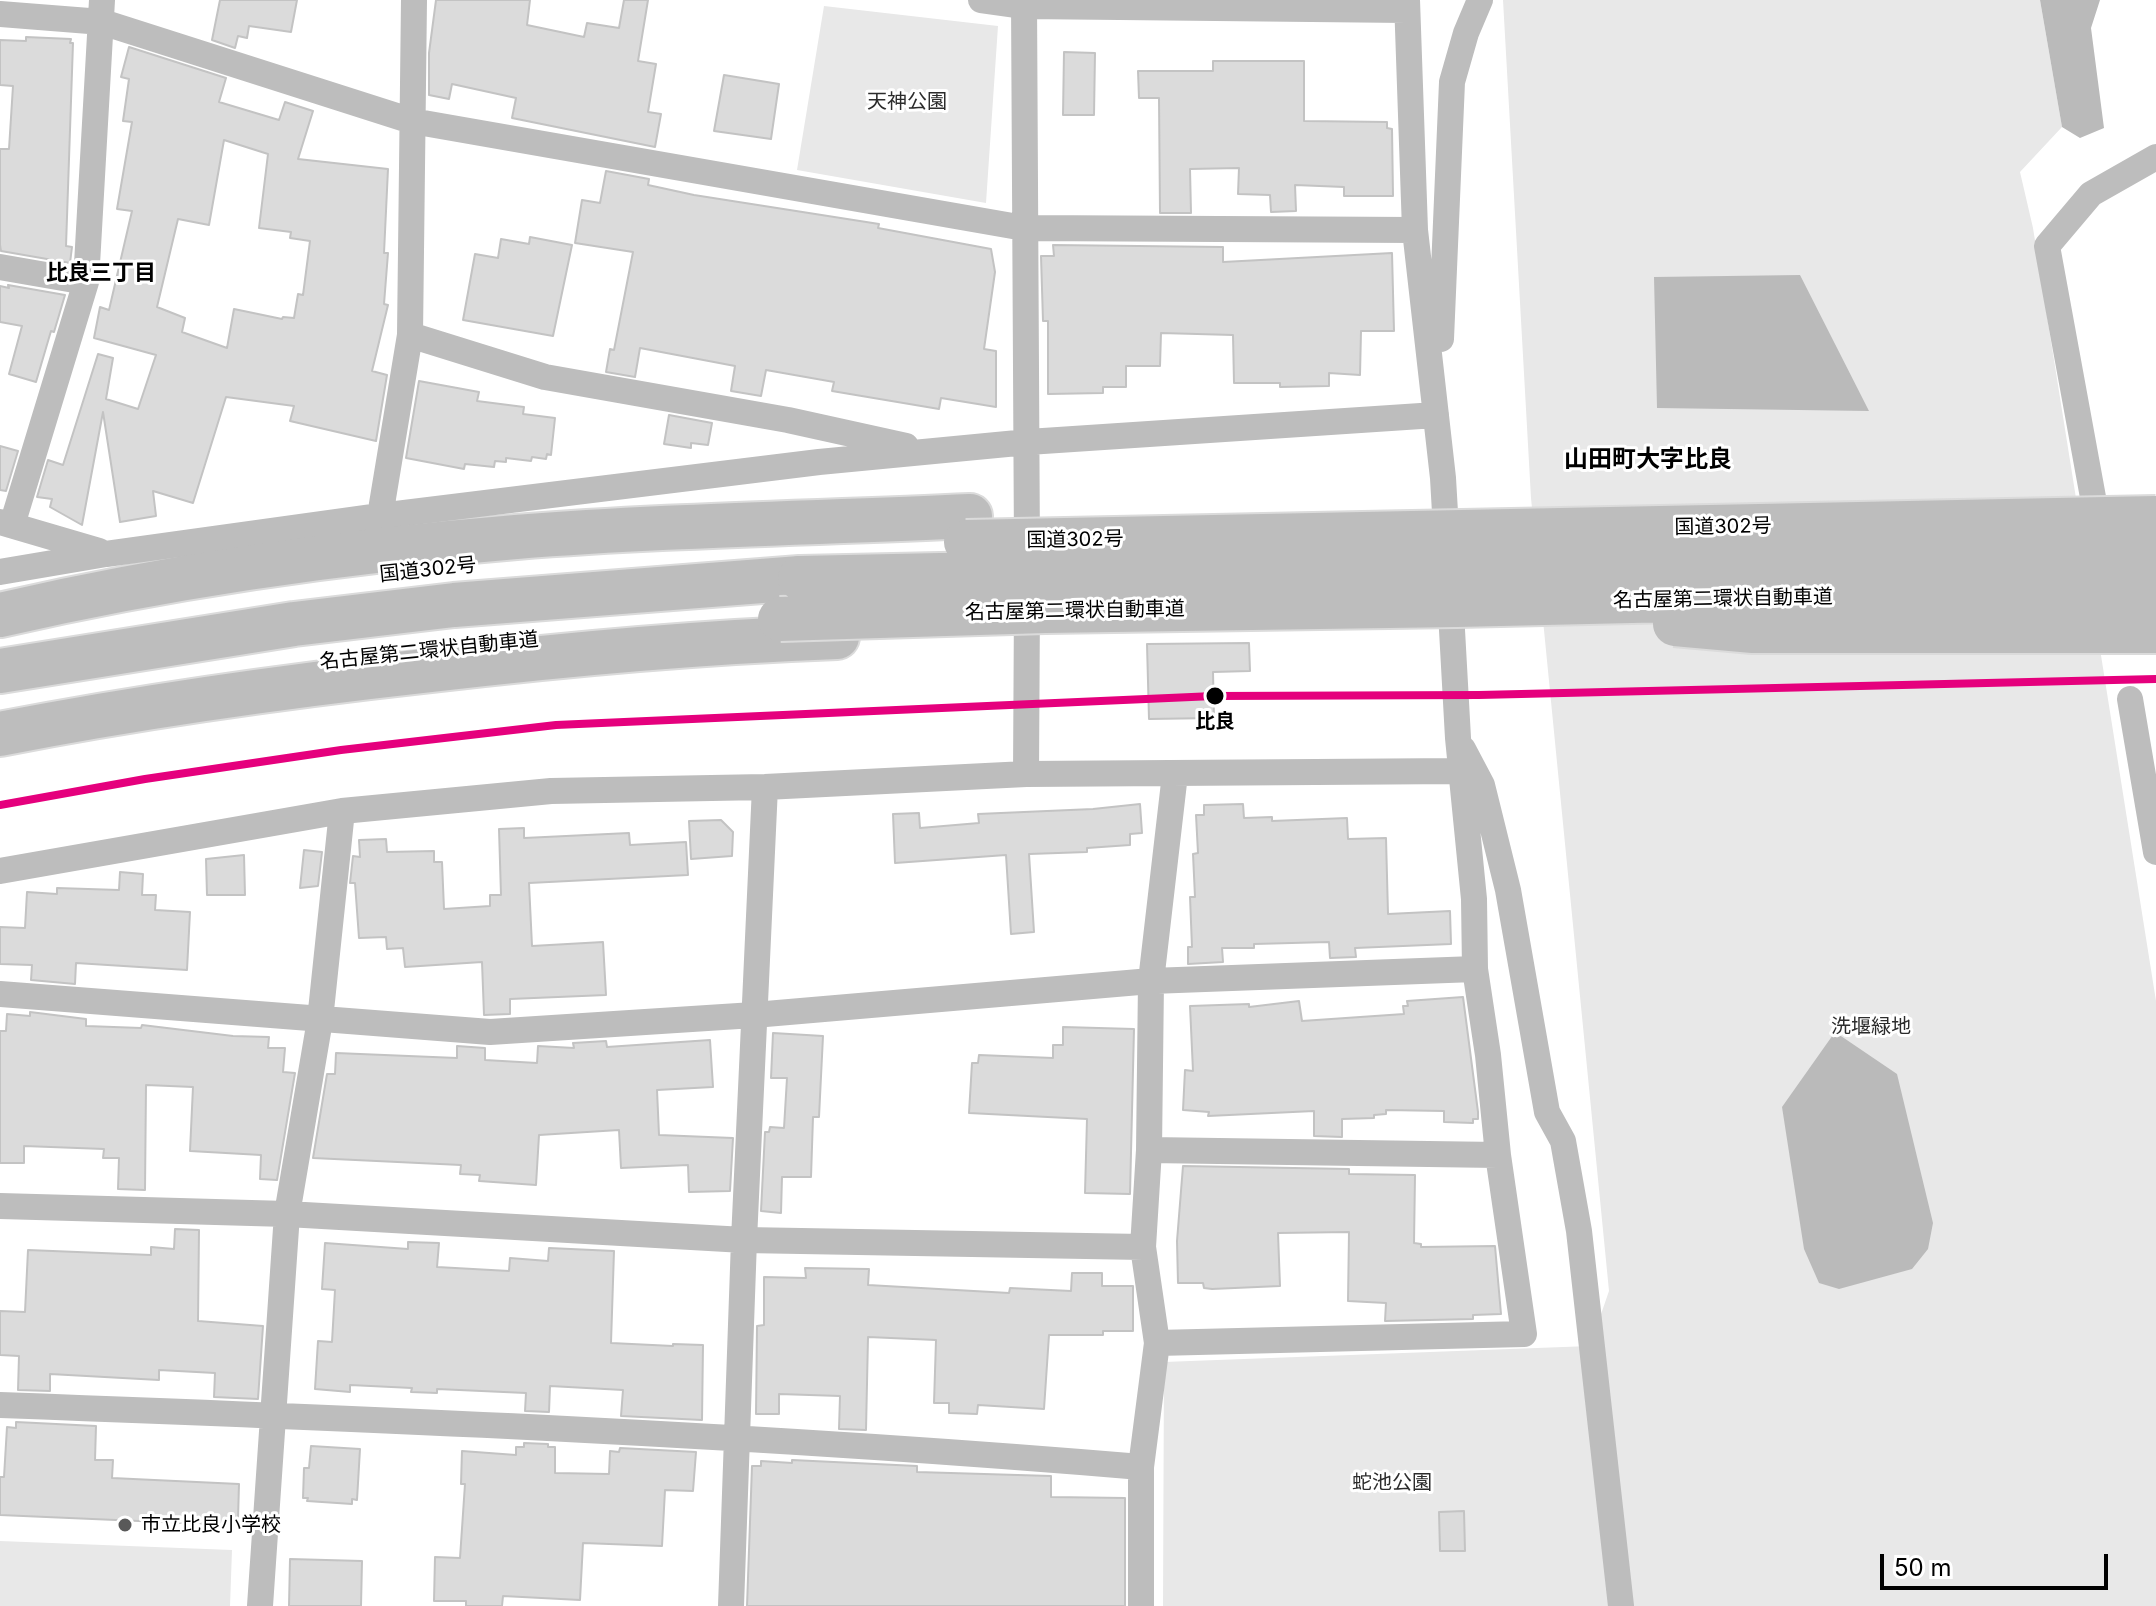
<!DOCTYPE html>
<meta charset="utf-8">
<style>
body{margin:0}
#map{position:relative;width:2156px;height:1606px;overflow:hidden;background:#fff;font-family:Inter,sans-serif}
canvas{display:block}
.scale{position:absolute;left:1880px;top:1554px;width:228px;height:36px;box-sizing:border-box;border:4px solid #000;border-top:0;padding-left:10px;font-size:24px;line-height:28px;white-space:nowrap;color:#000;-webkit-text-stroke:6px #fff;paint-order:stroke}
</style>
<div id="map">
<canvas width="2156" height="1606"></canvas>
<div class="scale">50 m</div>
</div>
<script>
const ctx = document.querySelector('canvas').getContext('2d');
ctx.lineJoin = 'round';
function paint(path, color) {
  ctx.fillStyle = color;
  ctx.fill(path, 'evenodd');
}
function strokePath(path, color, width, dash) {
  ctx.strokeStyle = color;
  ctx.lineWidth = width;
  ctx.lineCap = dash ? 'butt' : 'round';
  ctx.setLineDash(dash || []);
  ctx.stroke(path);
}
function write(font, color, halo, rows, align = 'center') {
  ctx.font = font + ' Inter,"Noto Sans JP",sans-serif';
  ctx.lineWidth = 6;
  ctx.setLineDash([]);
  ctx.textBaseline = 'middle';
  ctx.strokeStyle = halo;
  ctx.fillStyle = color;
  for (const [text, x, y, turn = 0] of rows) {
    ctx.save();
    ctx.translate(x, y);
    ctx.rotate((+turn || 0) * Math.PI / 180);
    ctx.textAlign = isNaN(turn) ? turn : align;
    if (halo) ctx.strokeText(text, 0, 0);
    ctx.fillText(text, 0, 0);
    ctx.restore();
  }
}
paint(new Path2D(`
 M1503,0H2040L2062,127L2020,172L2033,228L2156,1001V1606H1163L1164,1362L1590,1346L1609,1291L1531,498Z
 M824,6L998,26L986,203L797,170Z
 M0,1541L232,1550L230,1606H0Z`), '#e8e8e8');
paint(new Path2D(`
 M2040,0H2100L2091,28L2104,128L2080,138L2062,127Z
 M1800,275L1869,411L1657,408L1654,277Z
 M1835,1032L1897,1074L1933,1223L1928,1249L1912,1269L1839,1289L1819,1283L1804,1249L1782,1107Z`), '#bababa');
const building = new Path2D(`
 M220,0H297L291,32L249,26L247,38L238,36L235,48L212,40Z
 M436,0H530L527,25L584,37L587,23L619,28L624,0H648L638,61L656,64L648,112L661,114L655,147L512,118L516,98L452,84L449,99L429,95V53Z
 M26,37L71,39L70,43H73L66,246L72,247L70,263L1,251L0,245V149H9L13,86L0,85V40L26,41Z
 M129,47L226,78L219,102L279,120L285,102L313,111L298,159L388,169L384,253H388L384,304L388,305L372,371L387,375L376,441L290,421L294,406L226,397L193,503L153,491L156,516L120,522L103,412L82,525L50,507L52,499L37,497L48,460L63,465L98,354L113,358L106,399L138,409L156,355L94,338L100,307L109,310L132,211L117,209L132,122L123,121L129,79L121,77ZM224,140L268,154L259,228L291,232L290,238L310,241L303,295L298,294L294,318L283,317L282,319L234,309L227,348L182,332L185,318L157,307L178,219L209,225Z
 M1064,52L1095,53L1094,115H1063Z
 M1213,61H1304V121L1387,122V128L1392,129L1393,196H1344V187L1295,185L1296,211L1271,212L1270,195L1238,194L1239,168L1190,169L1191,213H1160L1159,98H1139L1138,71H1213Z
 M724,75L779,84L771,139L714,131Z
 M606,171L649,179L648,185L694,195L879,224L878,228L991,249L995,272L984,349L996,351V407L941,398L939,409L832,391L834,382L766,370L761,396L731,391L735,366L640,348L635,377L606,372L610,349L614,350L633,252L575,243L582,200L600,203Z
 M530,237L572,245L553,336L463,320L475,254L498,258L501,239L529,244Z
 M1053,245L1223,247V262L1392,253L1394,331H1361L1360,375L1329,373V386L1280,387V383H1234L1233,335L1161,333L1160,366H1126V387H1103V393L1048,394V321H1043L1041,256H1054Z
 M8,285L65,295L54,332L51,331L36,382L9,374L22,326L0,322V286L9,288Z
 M419,381L479,392L477,401L524,407L523,414L555,418L551,455L547,454L546,459L532,457L531,461L506,458V462L495,461L494,467L465,464L464,469L406,458Z
 M669,415L712,423L708,445L691,443V448L664,444Z
 M0,446L18,451L6,491L0,490Z
 M1249,643L1250,671L1213,672L1214,718L1149,719L1147,644Z
 M1140,804L1142,833L1130,834V845L1087,848V852L1029,854L1034,932L1011,934L1006,855L895,863L893,814L919,813L920,828L979,823L978,814L1093,809Z
 M1243,804L1244,818L1272,817V821L1347,818L1348,839L1386,838L1388,914L1450,911L1451,944L1355,948L1356,957L1330,958L1329,942L1254,944V948H1222L1223,962L1188,964V947H1192L1190,897H1195L1193,854L1198,853L1196,815H1204V805Z
 M721,820L733,832L732,856L691,859L689,821Z
 M524,828V838L629,833L630,845L686,842L688,875L529,883L532,946L603,942L606,995L510,999V1014L484,1015L482,962L405,967L403,948L387,949L386,937L359,938L355,883H350L353,856L360,857L359,840L386,839L387,852L434,851V862H442L444,909L490,906V895H501L499,829Z
 M304,850L322,852L318,886L300,888Z
 M244,855L245,895H207L206,859Z
 M120,872L143,874L142,895H156L155,910L190,912L187,970L76,963L75,984L31,980L32,965L0,964V927L25,928L27,892L57,894V888L119,890Z
 M1463,997L1478,1112V1119H1473V1123L1444,1122V1111L1386,1110V1114L1374,1115V1118L1342,1119V1137L1314,1136V1111L1208,1116L1209,1112L1183,1110L1185,1070L1193,1071L1190,1006L1249,1004V1007L1299,1001L1302,1021L1404,1014L1403,1006H1408L1407,1001Z
 M30,1012L86,1019V1026L141,1028L142,1025L233,1036L269,1037L268,1048H285L283,1072L295,1073L277,1180L260,1179L261,1155L190,1151L193,1087L146,1085L145,1190L118,1189L119,1158H103L104,1149L24,1146V1163H0V1031H6L7,1014L30,1016Z
 M1063,1027L1134,1029L1130,1194L1085,1193L1087,1119L969,1113L972,1063H978L979,1055L1053,1058V1045H1063Z
 M773,1033L823,1036L819,1117H813L811,1177H782L781,1213L761,1211L765,1132H769L770,1127L784,1128L787,1078H771Z
 M710,1040L713,1087L657,1090L659,1135L733,1138L730,1191L689,1192L688,1165L621,1168L619,1130L539,1135L536,1185L479,1181L480,1175L460,1174L461,1165L313,1158L327,1074H335L336,1053L457,1058V1046L485,1048V1060L537,1063L538,1046L574,1048L573,1043L606,1041L607,1047Z
 M1183,1166L1349,1169V1174L1415,1175L1414,1243L1421,1244V1247L1495,1246L1501,1314L1473,1315V1319L1385,1321L1386,1303L1348,1301L1349,1232L1278,1233L1280,1286L1212,1289L1204,1288L1203,1283H1178L1177,1241Z
 M175,1229L199,1230L198,1321L263,1326L258,1399L214,1397L215,1373L159,1370V1380L50,1374V1391L18,1390L19,1356L0,1355V1311L25,1312L28,1250L151,1255V1247L174,1249Z
 M408,1242L439,1243L437,1267L509,1271L510,1258L548,1261L549,1248L614,1251L611,1343L673,1346V1344L703,1345L702,1420L621,1416L623,1390L550,1386L549,1412L525,1411L526,1393L437,1389V1393L411,1392L412,1388L350,1385V1392L315,1389L318,1341L332,1342L335,1290L322,1289L325,1243L408,1249Z
 M805,1268L869,1269L868,1285L1009,1293L1010,1288L1071,1291L1072,1273H1102V1286H1133V1331H1103V1335H1049L1044,1409L978,1405L977,1414L949,1413V1403H934L936,1340L868,1337L866,1430L839,1429L840,1396L779,1394V1414H756L757,1326L764,1325V1277L806,1278Z
 M16,1422L96,1426L95,1460H113L112,1478L239,1484L238,1519H232L231,1525L0,1515V1477H4L7,1427L16,1428Z
 M524,1443L548,1444V1447H555V1473L609,1474L610,1451L619,1452L620,1448L696,1452L693,1491L665,1490L662,1546L583,1543L580,1600L503,1596L502,1606H466V1601H434L435,1557L460,1558L465,1484H461L462,1451L516,1455V1447H524Z
 M311,1446L360,1449L357,1500L352,1499V1504L307,1501L308,1498H303L304,1468H309Z
 M792,1460L917,1466V1472L1051,1476V1497L1125,1498V1606H747L752,1466H761V1461L792,1463Z
 M1464,1511L1465,1551H1440L1439,1512Z
 M290,1559L362,1561L361,1606H289Z`);
paint(building, '#dbdbdb');
strokePath(building, '#c3c3c3', 2);
const highway = new Path2D(`
 M0,615C169,576 344,551 516,537C667,525 819,523 970,516
 M0,671L294,624L454,605L800,578
 M0,734C143,706 287,686 432,670C567,654 701,642 837,637`);
strokePath(highway, '#dbdbdb', 48);
strokePath(new Path2D(`
 M981,0L1024,6L1407,10
 M1024,0L1027,552
 M1407,0L1415,230L1443,478L1447,547
 M0,14L102,22L412,121L1024,228L1415,230
 M0,267L86,282
 M410,335L545,377L788,420L906,446
 M1441,339L1452,82L1466,33L1480,0
 M380,516L410,335L414,0
 M0,522L99,551
 M12,525L86,282L102,0
 M2099,530L2047,246L2091,194L2156,157
 M0,572L106,554L380,516L819,462L1028,442L1436,415
 M2130,699L2156,852
 M1463,749L1482,785L1508,890L1547,1112L1563,1141L1579,1231L1621,1606
 M1026,774L1027,600
 M0,871L342,811L551,791L765,787L1026,774L1460,771
 M0,994L490,1032L754,1015L1151,981L1475,969
 M1149,1150L1498,1155
 M0,1206L287,1214L744,1240L1143,1247
 M1157,1343L1524,1334L1498,1155L1488,1055L1475,969L1474,899L1458,738L1450,594
 M0,1405C381,1419 762,1435 1141,1467
 M260,1606L287,1214L320,1020L342,811
 M731,1606L744,1240L765,787
 M1141,1606V1467L1157,1343L1143,1247L1149,1150L1151,981L1175,774`), '#bdbdbd', 26);
strokePath(highway, '#bdbdbd', 44);
const highwayBridge = new Path2D(`
 M966,542L2156,518
 M800,578L2156,549
 M780,619L1045,611L1457,605L2156,589
 M1675,624L1753,631H2156`);
strokePath(highwayBridge, '#dbdbdb', 48, []);
strokePath(highwayBridge, '#bdbdbd', 44);
strokePath(new Path2D(`
 M0,805L145,779L341,750L556,725L1214,696L1479,695L2156,679`), '#e5007d', 8);
for (const [x, y, r, color] of [
 [1215,696,10,"#000"],
 [125,1525,8,"#595959"]
]) {
  const dot = new Path2D();
  dot.arc(x, y, r, 0, 2 * Math.PI);
  ctx.fillStyle = color;
  ctx.fill(dot);
  strokePath(dot, '#fff', 3);
}
write('20px', '#2c2c2c', '#fff', [
 ["天神公園",907,102],
 ["洗堰緑地",1871,1027],
 ["蛇池公園",1392,1483]
]);
write('20px', '#000', '#fff', [
 ["国道302号",1723,527,-1],
 ["国道302号",1075,540,-1],
 ["国道302号",428,570,-6],
 ["名古屋第二環状自動車道",1723,599,-1],
 ["名古屋第二環状自動車道",1075,611,-1],
 ["名古屋第二環状自動車道",429,651,-6]
]);
write('bold 20px', '#000', '#fff', [
 ["比良",1215,722]
]);
write('20px', '#000', '#fff', [
 ["市立比良小学校",141,1525]
], 'left');
write('bold 22px', '#000', '#fff', [
 ["比良三丁目",101,273]
]);
write('bold 24px', '#000', '#fff', [
 ["山田町大字比良",1648,460]
]);
</script>
